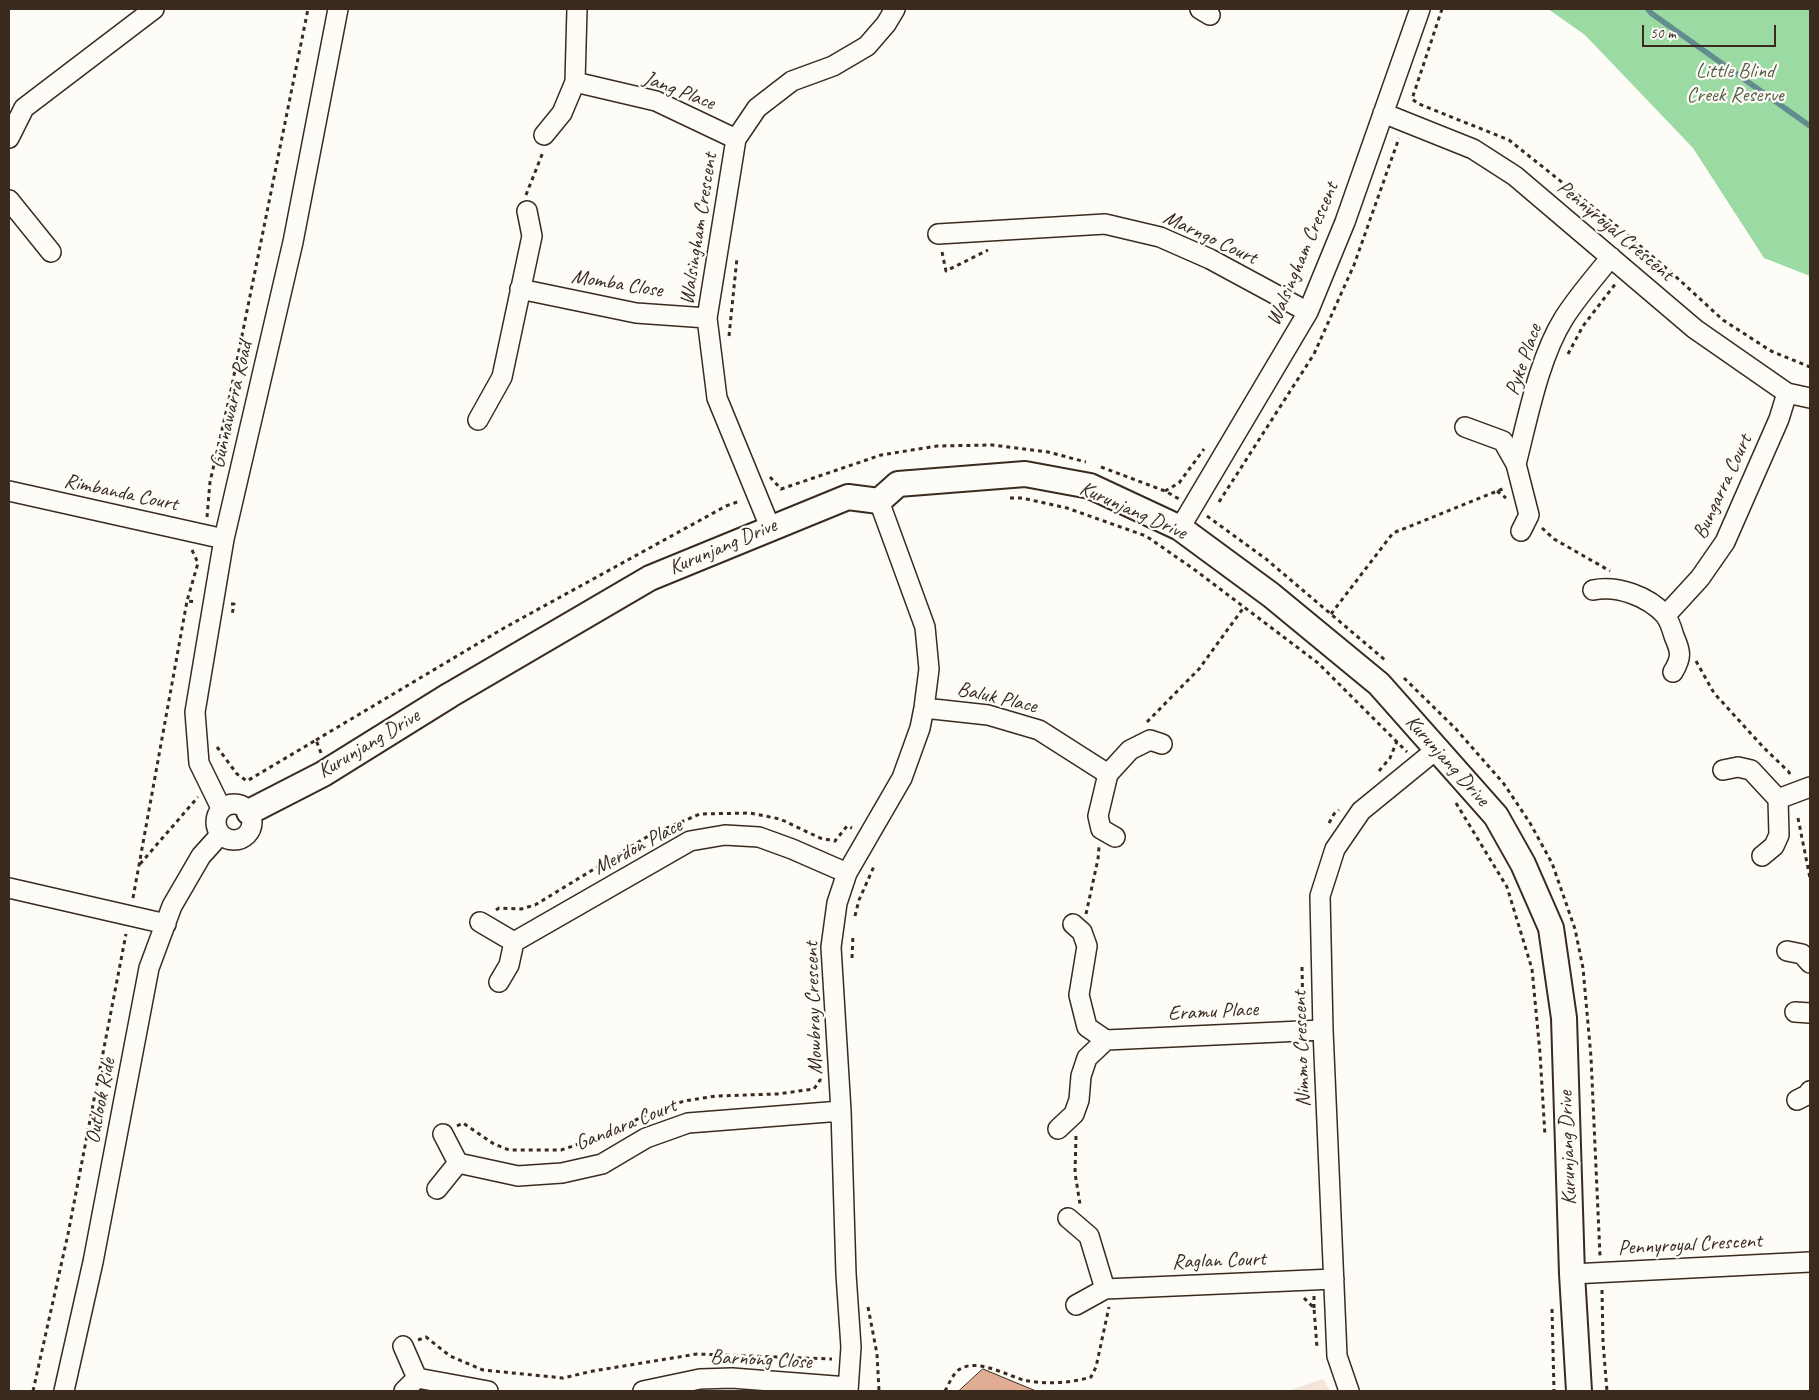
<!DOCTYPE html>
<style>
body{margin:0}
#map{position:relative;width:1819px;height:1400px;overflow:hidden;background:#fdfcf7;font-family:Caveat,sans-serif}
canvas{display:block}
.frame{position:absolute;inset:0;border:10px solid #3b2a1e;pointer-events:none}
.scale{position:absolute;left:1642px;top:25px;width:134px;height:22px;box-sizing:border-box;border:2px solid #3b2a1e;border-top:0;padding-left:6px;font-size:15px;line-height:18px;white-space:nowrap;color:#3b2a1e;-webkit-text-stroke:4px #fdfcf7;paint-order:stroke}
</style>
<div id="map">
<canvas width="1819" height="1400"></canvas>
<div class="frame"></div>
<div class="scale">50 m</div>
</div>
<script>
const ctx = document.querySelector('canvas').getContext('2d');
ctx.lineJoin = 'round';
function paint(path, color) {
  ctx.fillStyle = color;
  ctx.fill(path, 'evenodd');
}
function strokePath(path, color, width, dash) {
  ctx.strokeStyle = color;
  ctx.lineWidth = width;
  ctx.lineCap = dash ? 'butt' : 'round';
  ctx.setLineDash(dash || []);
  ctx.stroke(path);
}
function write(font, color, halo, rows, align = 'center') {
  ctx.font = font + ' Caveat,sans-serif';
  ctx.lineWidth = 4.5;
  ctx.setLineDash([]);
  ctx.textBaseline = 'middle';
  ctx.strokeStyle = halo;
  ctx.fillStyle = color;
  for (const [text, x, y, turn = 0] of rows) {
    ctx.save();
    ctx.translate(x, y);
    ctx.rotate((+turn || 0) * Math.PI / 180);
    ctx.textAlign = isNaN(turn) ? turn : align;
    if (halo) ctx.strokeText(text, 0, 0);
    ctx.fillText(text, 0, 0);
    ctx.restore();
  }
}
paint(new Path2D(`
 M1323,1379L1330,1391H1287Z`), '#f4e4d9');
paint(new Path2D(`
 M1548,9H1810V276L1764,258L1693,148L1585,35Z`), '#9bdaa3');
strokePath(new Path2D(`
 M1648,9L1651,13L1810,126`), '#638c8e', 5.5);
const building = new Path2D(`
 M983,1369L1036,1391H959Z`);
paint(building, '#e0ac93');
strokePath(building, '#3b2a1e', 1);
const minor = new Path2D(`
 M1200,9L1210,15
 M575,82L656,101L736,139
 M1383,113L1473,149L1515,176L1695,329L1787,393L1810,398
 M544,135L562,113L575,82L577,9
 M9,138L24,108L154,9
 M9,200L51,252
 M938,234L1105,224L1160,237L1210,259L1308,312
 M520,289L636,313L707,318
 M478,420L502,377L532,236L527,211
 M1465,427L1503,441L1516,464L1529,515L1521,531
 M1516,464C1528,417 1539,358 1564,318C1578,296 1595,277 1611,257
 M9,491L224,539
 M770,527L717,398L707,318L736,139L757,108L792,81L833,66L867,46L886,24L895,9
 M1180,528L1308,312L1345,222L1420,9
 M1593,590C1617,585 1648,596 1665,615C1669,620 1672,629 1674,636C1681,652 1682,657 1673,672
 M1666,615L1700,578L1725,542L1779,419L1787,393
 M924,708L988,715L1039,730L1108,774
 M1723,770L1738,767L1751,770L1778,799L1779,835L1774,846L1762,856
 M1778,799L1810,787
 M216 822a18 18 0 1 1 36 0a18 18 0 1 1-36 0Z
 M221,808L199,763L195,712L224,539L293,242L338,9
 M1115,837L1101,829L1098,816L1108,774L1130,750L1150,740L1162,744
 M9,888L166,924
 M480,922L514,942L509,965L499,982
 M1073,924L1082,932L1087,946L1079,995L1087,1027L1106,1040L1323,1030
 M514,942L690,841L725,835L759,837L792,849L847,873
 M1787,951L1802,954L1810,963
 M1795,1012L1810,1013
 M1797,1100L1807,1095L1810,1091
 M1058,1129L1074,1114L1079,1100L1081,1076L1087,1058L1106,1040
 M458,1163L518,1176L562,1173L602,1164L646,1138L688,1123L841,1111
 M437,1189L458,1163L443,1134
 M1068,1218L1089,1236L1105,1289L1334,1279
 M1572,1274L1810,1262
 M1076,1305L1105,1289
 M403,1346L417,1378L404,1391
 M417,1378L488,1391
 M64,1391L93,1262L149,968L172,906L201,856L220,835
 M643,1391L700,1379L732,1378L848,1387
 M848,1391L851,1347L846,1274L841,1111L831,947L837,903L847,873L902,778L920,728L924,708L929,669L925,627L879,501
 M1349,1391L1337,1356L1323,1030L1320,896L1335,849L1361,811L1437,749`);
const tertiary = new Path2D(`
 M249,812L323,774L450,695L650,578L848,497L879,501L898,484L1025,474L1090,486L1180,528L1271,595L1379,684L1496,816L1523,864L1551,928L1564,1018L1572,1274L1579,1391`);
strokePath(minor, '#3b2a1e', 22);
strokePath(tertiary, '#3b2a1e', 28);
strokePath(new Path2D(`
 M1442,9L1412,99L1419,104L1509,140L1613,223L1673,274L1723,320L1771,351L1810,367
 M526,195L543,152
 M942,252L946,271L988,250
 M729,336L737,258
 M1568,354L1583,326L1616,283
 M1101,467L1165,491L1179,499
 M770,477L781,489L881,455L937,446L992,445L1048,452L1086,462
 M1165,491L1179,483L1204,449
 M1497,491L1506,498
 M1010,498H1022L1067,508L1146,536L1195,570L1318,663L1407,752
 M1219,502L1314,354L1354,265L1399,138
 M1207,516L1266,559L1385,660
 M207,517L210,482L230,395L308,9
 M1542,528L1554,539L1610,571
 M192,550L198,563L187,601L197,602
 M231,604H234L232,615
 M1331,614L1393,533L1505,488
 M1696,661L1714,693L1764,748L1789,772L1790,775
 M1404,678L1456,729L1504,784L1530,823L1552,863L1575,929L1583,968L1591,1057L1600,1256
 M1147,722L1199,669L1244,607
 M316,740L504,628L726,506L740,501
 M217,747L237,774L247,781L316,740L321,753
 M1379,771L1390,758L1397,741
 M1456,803L1507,887L1532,969L1540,1053L1545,1136
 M1798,818L1810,878
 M1329,823L1334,814L1339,810
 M140,864L198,797
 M133,898L187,601
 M496,910L499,908L521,909L535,905L650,835L700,814L750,813L780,819L820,838L835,841L847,826L852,828
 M1086,914L1098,859L1099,847
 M855,916L859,900L875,864
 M852,958L853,935
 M1302,967L1303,1013
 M457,1126L463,1123L494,1144L509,1150H561L600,1137L646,1115L684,1101L716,1096L777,1094L814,1089L820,1080H822
 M1076,1136L1075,1173L1080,1204
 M1602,1290L1603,1342L1607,1391
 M1314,1296V1308
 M1304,1298L1314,1308L1317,1348
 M868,1307L877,1354L879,1391
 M1552,1309L1554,1391
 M418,1340L426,1337L450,1356L483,1370L563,1378L593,1371L697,1354L832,1359
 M33,1391L68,1234L126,934
 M945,1391C949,1384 953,1373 960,1369C977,1358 1008,1376 1024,1380C1045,1385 1071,1383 1091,1377L1096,1367L1109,1307`), '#3b2a1e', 3, [4, 4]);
strokePath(minor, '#fdfcf7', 19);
strokePath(tertiary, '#fdfcf7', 24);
write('21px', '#585f46', '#fdfcf7', [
 ["Little Blind",1735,71],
 ["Creek Reserve",1735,95]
]);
write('21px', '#3b2a1e', '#fdfcf7', [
 ["Jang Place",679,91,21],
 ["Walsingham Crescent",699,229,-81],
 ["Pennyroyal Crescent",1615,231,40],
 ["Marngo Court",1210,238,25],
 ["Walsingham Crescent",1303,254,-67],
 ["Momba Close",617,284,9],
 ["Pyke Place",1524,360,-71],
 ["Gunnawarra Road",232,405,-77],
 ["Bungarra Court",1723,487,-65],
 ["Rimbanda Court",121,493,12],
 ["Kurunjang Drive",1133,511,24],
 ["Kurunjang Drive",723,547,-23],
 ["Baluk Place",997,698,13],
 ["Kurunjang Drive",369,744,-31],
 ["Kurunjang Drive",1447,761,48],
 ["Merdon Place",638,847,-28],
 ["Mowbray Crescent",814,1008,-92],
 ["Eramu Place",1213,1012,-3],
 ["Nimmo Crescent",1302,1049,-92],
 ["Outlook Ride",101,1101,-79],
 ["Gandara Court",626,1125,-22],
 ["Kurunjang Drive",1568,1148,-92],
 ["Pennyroyal Crescent",1690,1245,-3],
 ["Raglan Court",1219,1261,-2],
 ["Barnong Close",761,1360,3]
]);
</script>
